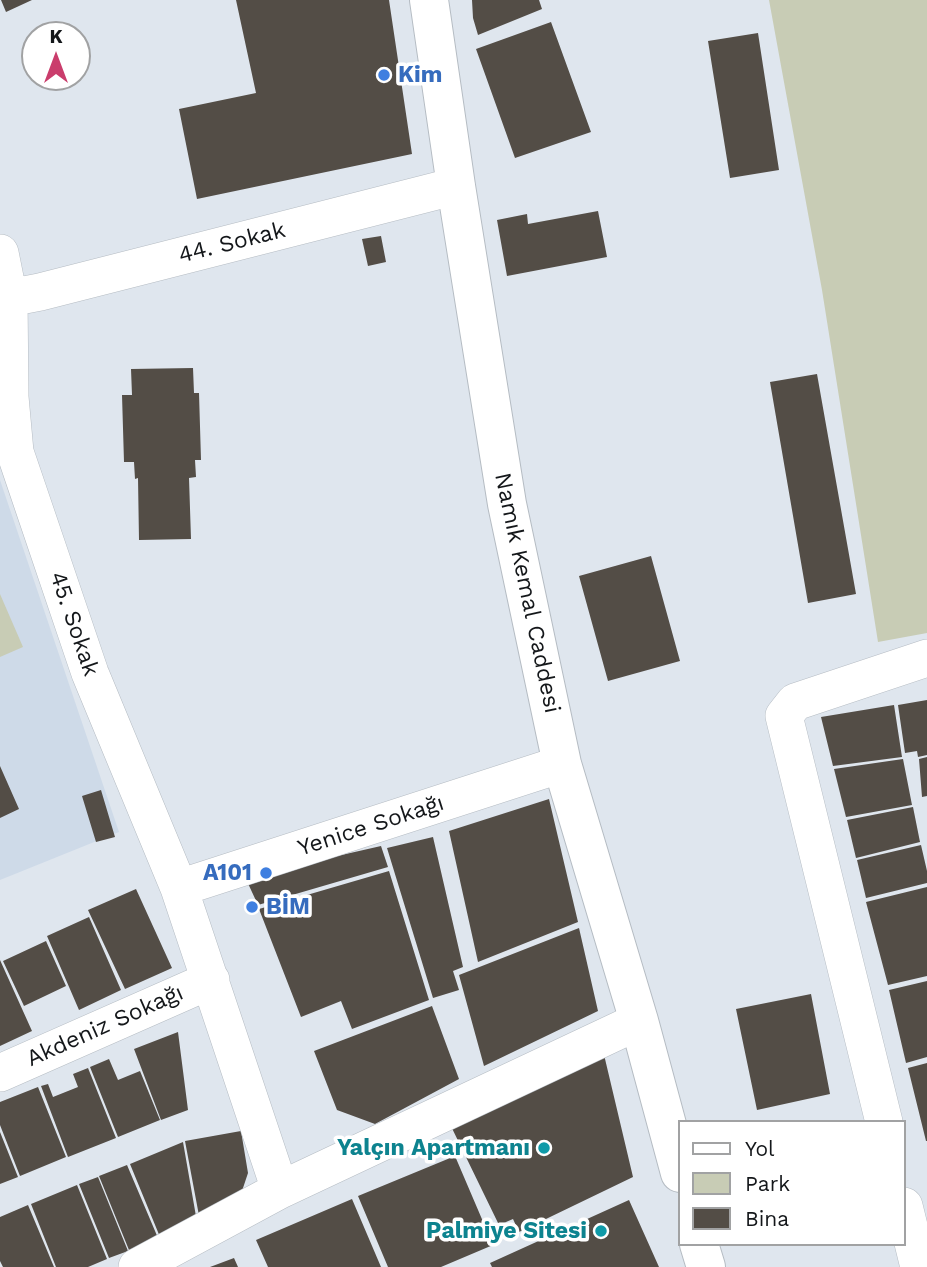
<!DOCTYPE html>
<meta charset="utf-8">
<style>
body{margin:0}
#map{position:relative;width:927px;height:1267px;overflow:hidden;background:#dfe6ee;font-family:"Work Sans",sans-serif}
canvas{display:block}
.legend{position:absolute;left:678px;top:1120px;width:228px;height:126px;box-sizing:border-box;background:#fff;border:2px solid #a1a2a3;margin:0;padding:9px 12px;list-style:none;font-size:21px;color:#14171a}
.legend li{display:flex;align-items:center;gap:14px;height:35px}
.legend b{width:35px;border:2px solid #a1a2a3}
.north{position:absolute;left:21px;top:21px;width:70px;height:70px;box-sizing:border-box;background:#fff;border:2px solid #a1a2a3;border-radius:50%;rotate:0deg;font-size:19px;font-weight:700;line-height:28px;text-align:center;color:#14171a}
.north::after{content:'';display:block;margin:auto;width:24px;height:32px;background:#ca3d6c;clip-path:polygon(50% 0,100% 100%,50% 72%,0 100%)}
</style>
<div id="map">
<canvas width="927" height="1267"></canvas>
<ul class="legend">
<li><b style="height:9px;background:#fff"></b>Yol</li>
<li><b style="height:19px;background:#c8ccb5"></b>Park</li>
<li><b style="height:19px;background:#534d46"></b>Bina</li>
</ul>
<div class="north">K</div>
</div>
<script>
const ctx = document.querySelector('canvas').getContext('2d');
ctx.lineJoin = 'round';
function paint(path, color) {
  ctx.fillStyle = color;
  ctx.fill(path, 'evenodd');
}
function strokePath(path, color, width, dash) {
  ctx.strokeStyle = color;
  ctx.lineWidth = width;
  ctx.lineCap = dash ? 'butt' : 'round';
  ctx.setLineDash(dash || []);
  ctx.stroke(path);
}
function write(font, color, halo, rows, align = 'center') {
  ctx.font = font + ' "Work Sans",sans-serif';
  ctx.lineWidth = 7;
  ctx.setLineDash([]);
  ctx.textBaseline = 'middle';
  ctx.strokeStyle = halo;
  ctx.fillStyle = color;
  for (const [text, x, y, turn = 0] of rows) {
    ctx.save();
    ctx.translate(x, y);
    ctx.rotate((+turn || 0) * Math.PI / 180);
    ctx.textAlign = isNaN(turn) ? turn : align;
    if (halo) ctx.strokeText(text, 0, 0);
    ctx.fillText(text, 0, 0);
    ctx.restore();
  }
}
paint(new Path2D(`
 M0,480L119,832L0,880Z`), '#cedae8');
paint(new Path2D(`
 M769,0H927V633L878,642L822,290Z
 M0,594L23,647L0,657Z`), '#c8ccb5');
paint(new Path2D(`
 M1,0H32L6,12Z
 M236,0H389L412,154L197,199L179,109L256,93Z
 M472,0H539L542,9L478,35L473,18Z
 M551,22L591,132L515,158L476,49Z
 M758,33L779,170L730,178L708,41Z
 M598,211L607,257L507,276L497,220L527,214L528,224Z
 M381,236L386,262L368,266L362,239Z
 M193,368L194,393H199L201,460H195L196,477L189,478L191,539L139,540L138,478L135,479L134,462H124L122,395H132L131,369Z
 M817,374L856,594L808,603L770,382Z
 M651,556L680,661L608,681L579,576Z
 M927,700V755L918,757L917,751L905,753L898,705Z
 M894,705L902,757L833,766L821,717Z
 M927,757V796L922,797L919,759Z
 M903,759L912,805L846,817L834,769Z
 M0,766L19,809L0,818Z
 M101,790L115,837L96,842L82,796Z
 M549,799L578,922L478,962L449,831Z
 M913,807L920,842L856,858L847,820Z
 M433,837L463,967L453,971L459,990L433,998L387,848Z
 M921,845L927,871V883L866,898L857,860Z
 M381,846L388,867L258,905L245,877Z
 M389,871L429,1000L352,1029L341,1001L301,1017L259,909Z
 M927,887V976L888,985L866,902Z
 M136,889L172,968L125,989L88,910Z
 M89,917L121,990L79,1010L47,936Z
 M579,928L598,1011L484,1066L459,975Z
 M46,941L66,986L24,1006L3,961Z
 M0,960L32,1031L0,1046Z
 M927,981V1057L906,1063L889,990Z
 M811,994L830,1094L757,1110L736,1009Z
 M432,1006L459,1079L375,1124L337,1110L314,1051Z
 M178,1032L188,1110L161,1120L134,1049Z
 M601,1042L633,1177L519,1232L513,1219L499,1225L447,1118Z
 M109,1059L118,1080L140,1071L160,1120L118,1137L90,1067Z
 M927,1063V1141H926L908,1068Z
 M88,1068L116,1138L68,1157L41,1086L48,1084L53,1097L78,1087L73,1074Z
 M38,1087L66,1157L20,1176L0,1125V1102Z
 M241,1131L248,1173L236,1209L200,1221L185,1141Z
 M0,1132L18,1177L0,1184Z
 M183,1142L197,1222L160,1237L130,1164Z
 M455,1156L493,1245L441,1267H388L358,1196Z
 M127,1165L158,1238L129,1250L99,1176Z
 M98,1177L128,1251L109,1258L79,1184Z
 M77,1185L107,1259L88,1267H56L31,1204Z
 M352,1199L381,1267H268L256,1240Z
 M629,1200L659,1267H492L490,1263Z
 M28,1205L54,1267H3L0,1261V1217Z
 M234,1258L238,1267H210Z`), '#534d46');
const street = new Path2D(`
 M0,253L9,298L10,397L15,452L90,673L179,888L280,1190
 M9,298L40,292L456,186
 M179,888L562,764
 M0,1073L211,980
 M884,1122L784,716L795,702L927,658
 M904,1206L919,1267
 M137,1267L280,1190L639,1021`);
const secondary = new Path2D(`
 M429,0L456,186L507,504L562,764L639,1021L680,1173
 M699,1244L706,1267`);
strokePath(street, '#b5bcc3', 38);
strokePath(secondary, '#b5bcc3', 40);
strokePath(street, '#fff', 37);
strokePath(secondary, '#fff', 38);
for (const [x, y, r, color] of [
 [384,75,7,"#3f7fe0"],
 [266,873,7,"#3f7fe0"],
 [252,907,7,"#3f7fe0"],
 [544,1148,7,"#0f9aa8"],
 [601,1231,7,"#0f9aa8"]
]) {
  const dot = new Path2D();
  dot.arc(x, y, r, 0, 2 * Math.PI);
  ctx.fillStyle = color;
  ctx.fill(dot);
  strokePath(dot, '#fff', 2.5);
}
write('bold 23px', '#366cbe', '#fff', [
 ["Kim",398,75],
 ["A101",252,873,"right"],
 ["BİM",266,907]
], 'left');
write('23px', '#14171a', '#fff', [
 ["44. Sokak",232,243,-14],
 ["Namık Kemal Caddesi",527,593,78],
 ["45. Sokak",74,624,71],
 ["Yenice Sokağı",371,826,-18],
 ["Akdeniz Sokağı",105,1026,-24]
]);
write('bold 23px', '#0d838f', '#fff', [
 ["Yalçın Apartmanı",530,1148],
 ["Palmiye Sitesi",587,1231]
], 'right');
</script>
